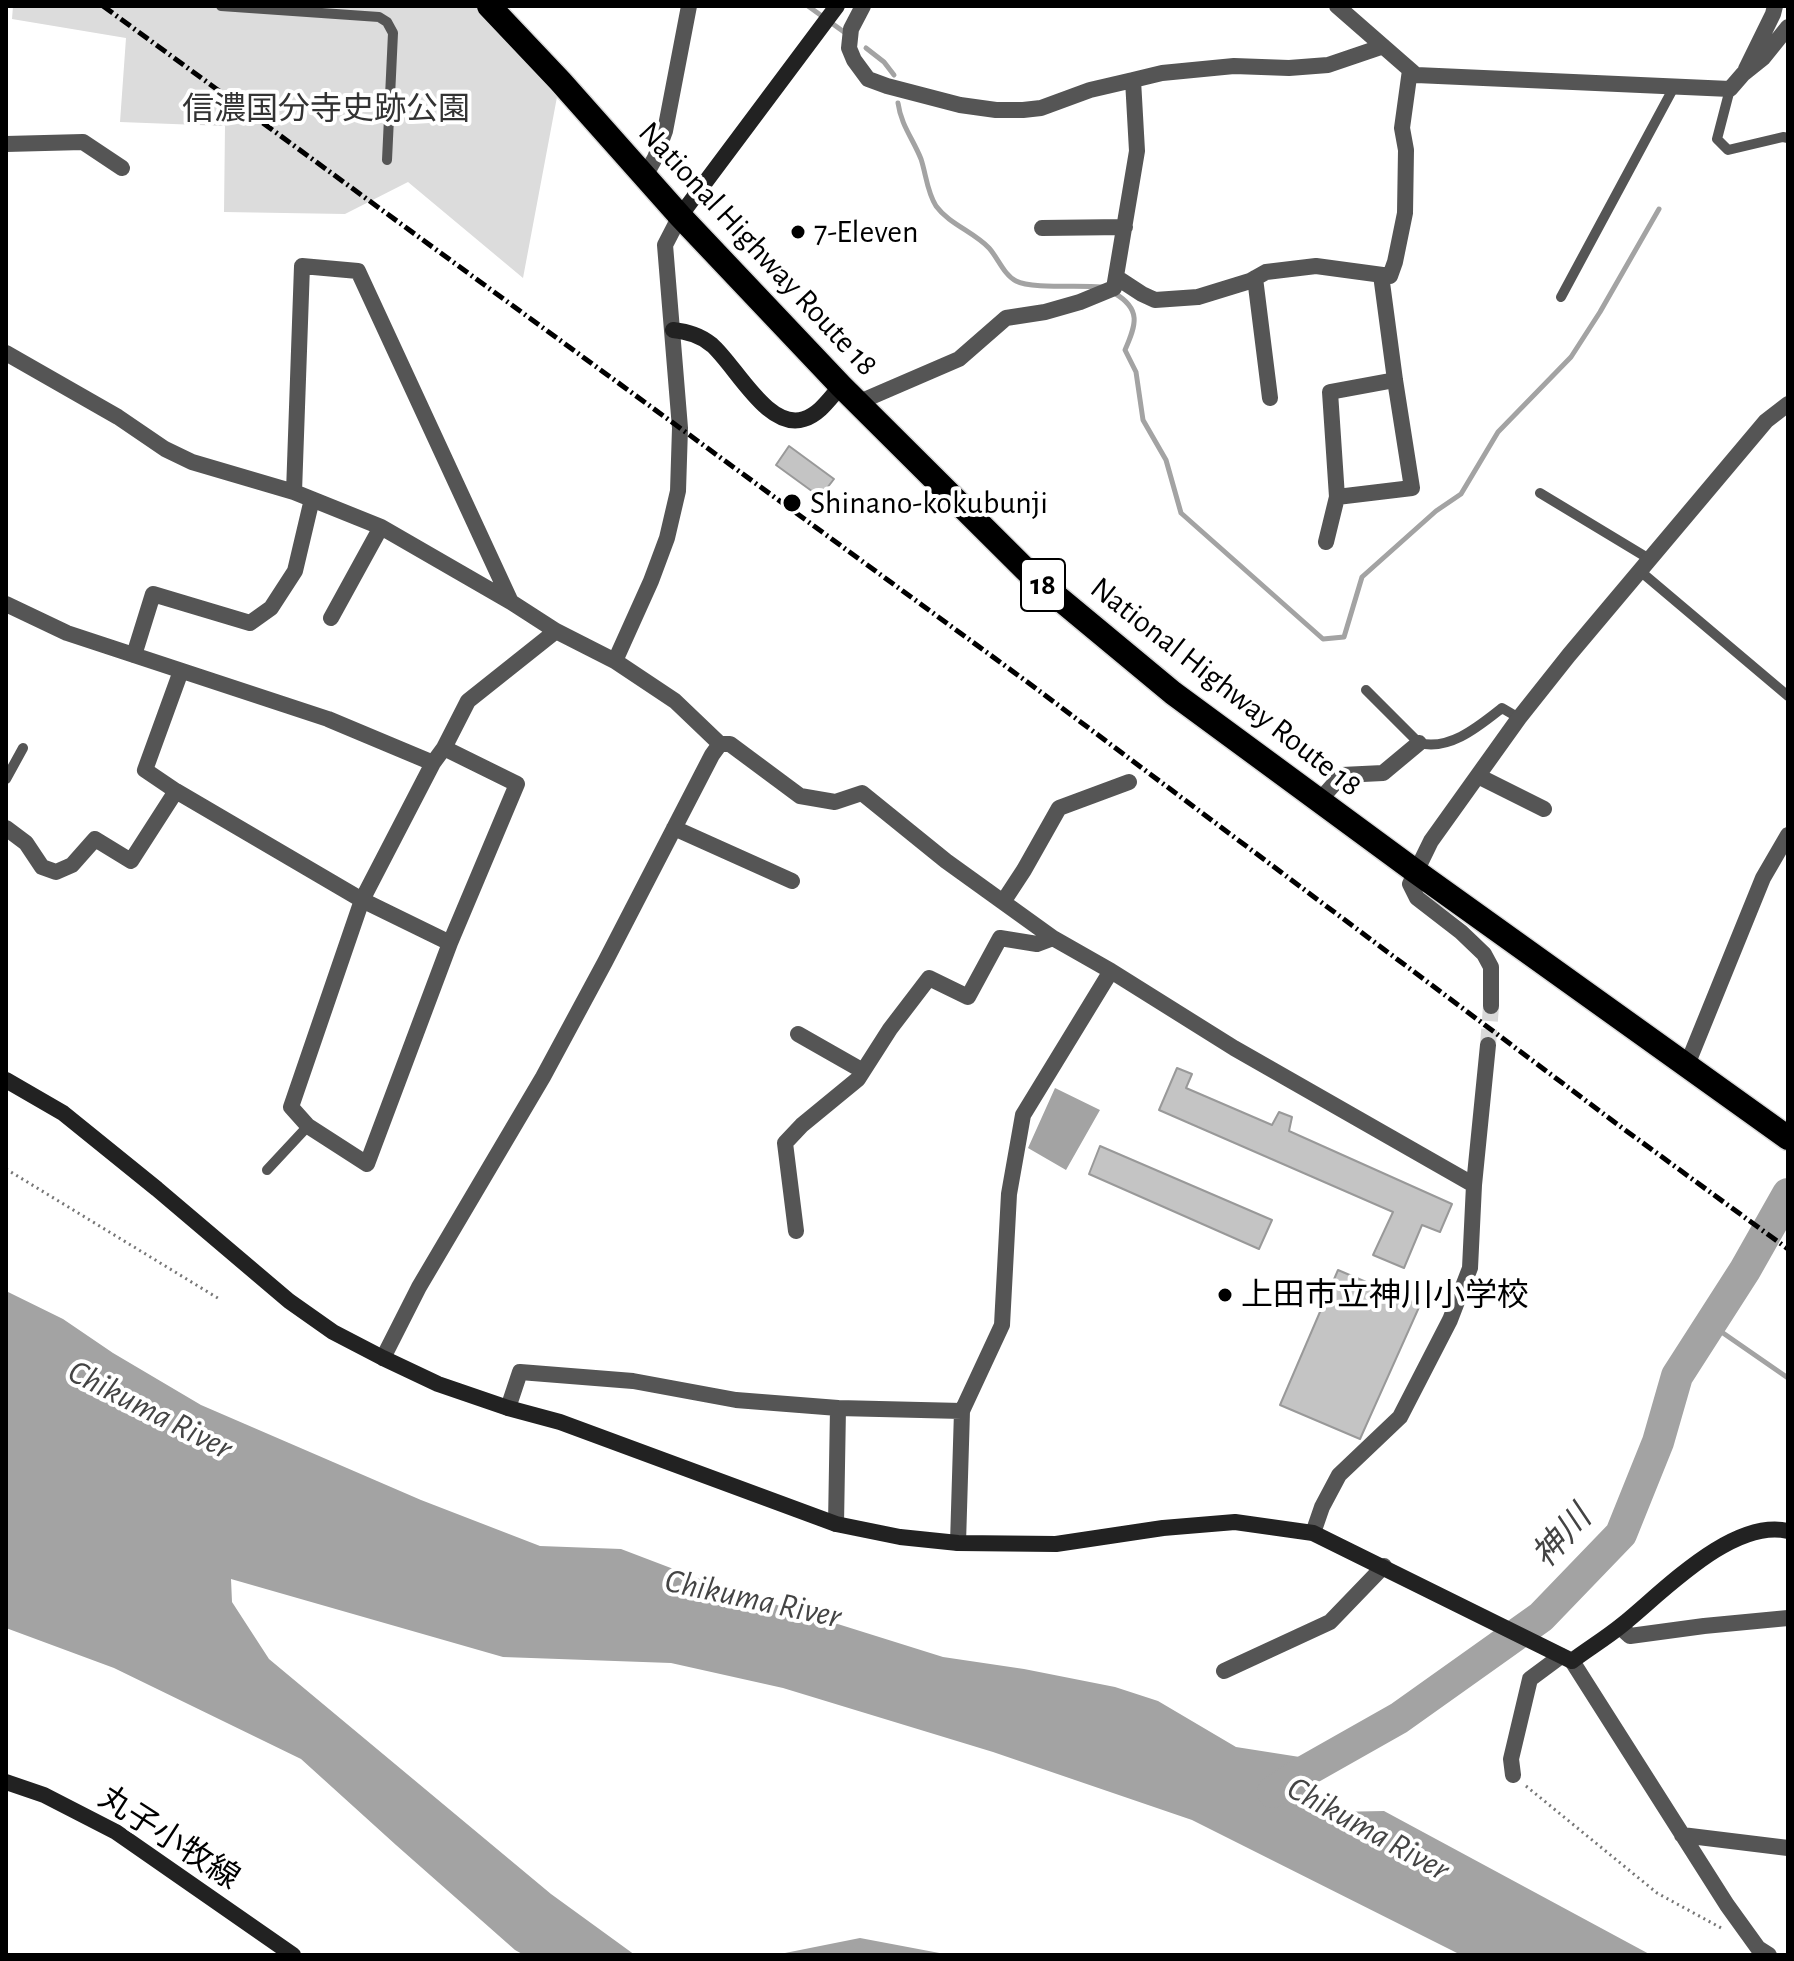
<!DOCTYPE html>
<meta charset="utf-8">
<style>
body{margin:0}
#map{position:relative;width:1794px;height:1961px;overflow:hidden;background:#fff;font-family:"Alegreya Sans",sans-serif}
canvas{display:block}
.frame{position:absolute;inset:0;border:8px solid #000;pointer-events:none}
</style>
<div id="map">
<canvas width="1794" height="1961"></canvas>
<div class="frame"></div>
</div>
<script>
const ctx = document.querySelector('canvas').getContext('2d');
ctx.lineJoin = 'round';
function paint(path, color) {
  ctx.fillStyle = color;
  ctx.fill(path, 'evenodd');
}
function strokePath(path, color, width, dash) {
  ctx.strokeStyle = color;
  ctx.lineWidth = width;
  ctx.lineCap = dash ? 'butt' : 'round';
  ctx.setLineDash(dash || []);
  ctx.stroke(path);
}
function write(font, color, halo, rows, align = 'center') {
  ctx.font = font + ' "Alegreya Sans","Noto Sans JP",sans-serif';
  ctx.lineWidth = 8;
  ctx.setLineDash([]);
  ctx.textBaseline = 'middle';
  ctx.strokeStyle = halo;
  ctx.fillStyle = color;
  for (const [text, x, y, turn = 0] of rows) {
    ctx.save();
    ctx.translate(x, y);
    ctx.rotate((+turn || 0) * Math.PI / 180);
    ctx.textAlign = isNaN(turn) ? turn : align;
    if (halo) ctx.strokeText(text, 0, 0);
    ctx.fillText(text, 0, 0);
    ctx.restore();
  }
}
paint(new Path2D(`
 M13,6H490L560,81L523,278L408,182L345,214L224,212L225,126L120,122L126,38L12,19Z`), '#dcdcdc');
paint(new Path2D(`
 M1055,1088L1100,1110L1066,1170L1028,1148Z
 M6,1291L63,1319L113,1353L201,1405L421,1500L540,1546L621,1549L726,1589L943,1657L1024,1669L1115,1687L1158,1701L1236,1747L1306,1758L1311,1796L1332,1812L1384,1811L1651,1955H1461L1192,1820L993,1752L783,1688L671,1663L503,1657L231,1579L232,1602L269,1659L551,1894L635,1955H524L515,1950L396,1845L301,1759L114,1668L6,1628Z
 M860,1938L950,1955H775Z`), '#a3a3a3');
strokePath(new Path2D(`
 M808,6L844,32
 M866,48L884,62L894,75
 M898,103C901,125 913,139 921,159C926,174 927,192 936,206C949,224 974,232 989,248C998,258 1004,275 1016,281C1031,289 1081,285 1101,287
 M1114,293C1142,309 1136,325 1125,350L1136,372L1143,420L1166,460L1181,513L1323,639L1344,637L1362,577L1436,511L1461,494L1498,432L1571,357L1600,312L1659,209
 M1710,1324L1788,1378`), '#a3a3a3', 5);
strokePath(new Path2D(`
 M1273,1792L1300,1774L1399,1718L1541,1617L1621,1534L1658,1442L1677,1376L1745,1270L1788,1194`), '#a3a3a3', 32);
const building = new Path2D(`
 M789,446L834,479L820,497L776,465Z
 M1177,1068L1192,1074L1186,1088L1272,1125L1279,1112L1292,1117L1289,1131L1452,1204L1440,1232L1422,1225L1404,1268L1373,1255L1393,1212L1159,1110Z
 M1100,1146L1272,1220L1259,1249L1089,1174Z
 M1338,1270L1420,1305L1360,1439L1280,1405Z`);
paint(building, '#c4c4c4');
strokePath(building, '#999', 2);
strokePath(new Path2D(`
 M1488,1045L1491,1006`), '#d9d9d9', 16, [16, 8]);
const highway = new Path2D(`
 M489,6L560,81L680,216L841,386L1032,576L1173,693L1415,871L1788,1138`);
strokePath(highway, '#dbdbdb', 27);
strokePath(new Path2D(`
 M6,1169L221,1300
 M1526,1786L1657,1893L1723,1929`), '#777', 3, [2, 4]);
strokePath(new Path2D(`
 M221,6L379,17L387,22L393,33L387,160
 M1730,89L1717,139L1728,150L1783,137L1788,138
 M1561,297L1674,87
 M1540,493L1651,560
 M1640,571L1788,696
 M1366,690L1419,743C1450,751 1479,726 1502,708L1519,718
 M6,779L23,748
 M267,1170L308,1126`), '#555', 10);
strokePath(new Path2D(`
 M863,6L851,29L849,48L854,60L868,79L887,86L960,105L996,110H1023L1041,108L1090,90L1133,80
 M1337,6L1416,75L1730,89L1743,74L1763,58L1788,27
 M1746,69L1773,14L1775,6
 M6,144L83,142L122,168
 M645,176L655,158L665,131L689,6
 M1042,228L1125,227
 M1116,277L1142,294L1155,300L1198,297L1250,281L1266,272L1316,266L1390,276L1395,262L1405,213L1406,150L1402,128L1410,70
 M1255,278L1270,398
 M6,353L118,417L165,449L192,462L294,492L381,527L511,602L556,631L615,661L675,701L720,744H730L800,796L835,802L862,793L946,861L1053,938L1111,971L1234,1048L1474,1185
 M857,403L959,359L1006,318L1045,312L1080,302L1114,288L1137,151L1133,80L1162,73L1234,66L1289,68L1328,65L1381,47
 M294,492L302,266L358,271L511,602
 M1337,497L1412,488L1395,380L1381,275
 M1326,542L1337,497L1330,392L1395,380
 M6,604L67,633L328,719L433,763
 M331,618L381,527
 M134,655L153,594L250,623L271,608L295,571L312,499
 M615,661L651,581L667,538L678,491L680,428L665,245L680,216
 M181,671L145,770L176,791L362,900L450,943
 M444,748L517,784L450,943L367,1164L308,1126L291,1107L362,900L433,763Z
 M444,748L468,701L556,631
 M1478,776L1544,809
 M1319,801L1342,775L1383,773L1419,743
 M6,828L26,843L42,867L56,872L72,865L95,839L131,861L176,791
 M674,828L792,881
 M1003,902L1024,870L1059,808L1129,782
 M1491,1006V967L1484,954L1461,932L1417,898L1410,884L1431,841L1519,718L1569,655L1766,421L1788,404
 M798,1034L863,1071
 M1687,1065L1763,878L1788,835
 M796,1231L785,1143L802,1125L858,1079L890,1029L929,978L968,997L1000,938L1037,944L1053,938
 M383,1358L419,1287L543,1077L605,962L712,755L720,744
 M508,1408L520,1372L633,1381L736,1400L838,1408L836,1524
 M838,1408L962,1411L958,1543
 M962,1411L1002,1325L1009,1194L1023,1115L1111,971
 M1313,1533L1322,1507L1339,1475L1400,1417L1450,1320L1470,1268L1474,1185L1488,1045
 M1620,1627L1630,1636L1704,1626L1788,1618
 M1572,1661L1727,1905L1758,1948L1769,1955
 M1224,1671L1330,1622L1384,1566
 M1513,1775L1511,1759L1530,1679L1561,1656
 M1682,1835L1788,1848`), '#555', 16);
strokePath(new Path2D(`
 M680,216L837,6
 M673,330C688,332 700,335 712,345C736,366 768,431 804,419C820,414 830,398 841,386
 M6,1080L63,1113L157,1189L289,1301L333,1332L383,1358L438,1384L508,1408L560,1422L836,1524L900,1537L958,1543L1056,1544L1163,1528L1235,1522L1313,1533L1572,1661C1588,1649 1606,1638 1622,1625C1662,1593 1732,1518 1788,1531
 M6,1782L44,1795L116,1832L293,1955`), '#222', 16);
strokePath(highway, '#000', 24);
strokePath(new Path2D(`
 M103,6L1030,684L1621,1127L1788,1249`), '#000', 5, [12, 4, 2, 4]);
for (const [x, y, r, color] of [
 [798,232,8,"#000"],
 [792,503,10,"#000"],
 [1225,1295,8,"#000"]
]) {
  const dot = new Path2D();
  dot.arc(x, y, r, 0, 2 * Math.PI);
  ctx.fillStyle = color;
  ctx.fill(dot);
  strokePath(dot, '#fff', 3);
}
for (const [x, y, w] of [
 [1043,585,44]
]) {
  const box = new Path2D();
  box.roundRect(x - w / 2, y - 26, w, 52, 6);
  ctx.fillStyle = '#fff';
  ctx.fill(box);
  strokePath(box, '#000', 2);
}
write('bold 30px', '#000', null, [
 ["18",1043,585]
]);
write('32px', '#333', '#fff', [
 ["信濃国分寺史跡公園",326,109]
]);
write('32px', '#000', '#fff', [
 ["7-Eleven",814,232],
 ["Shinano-kokubunji",810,503],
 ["上田市立神川小学校",1241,1295]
], 'left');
write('32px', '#000', '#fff', [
 ["National Highway Route 18",758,249,47],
 ["National Highway Route 18",1226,687,38],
 ["丸子小牧線",169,1838,33]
]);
write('italic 34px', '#444', '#fff', [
 ["Chikuma River",150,1410,27],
 ["神川",1562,1537,-48],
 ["Chikuma River",753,1599,12],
 ["Chikuma River",1368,1829,29]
]);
</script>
